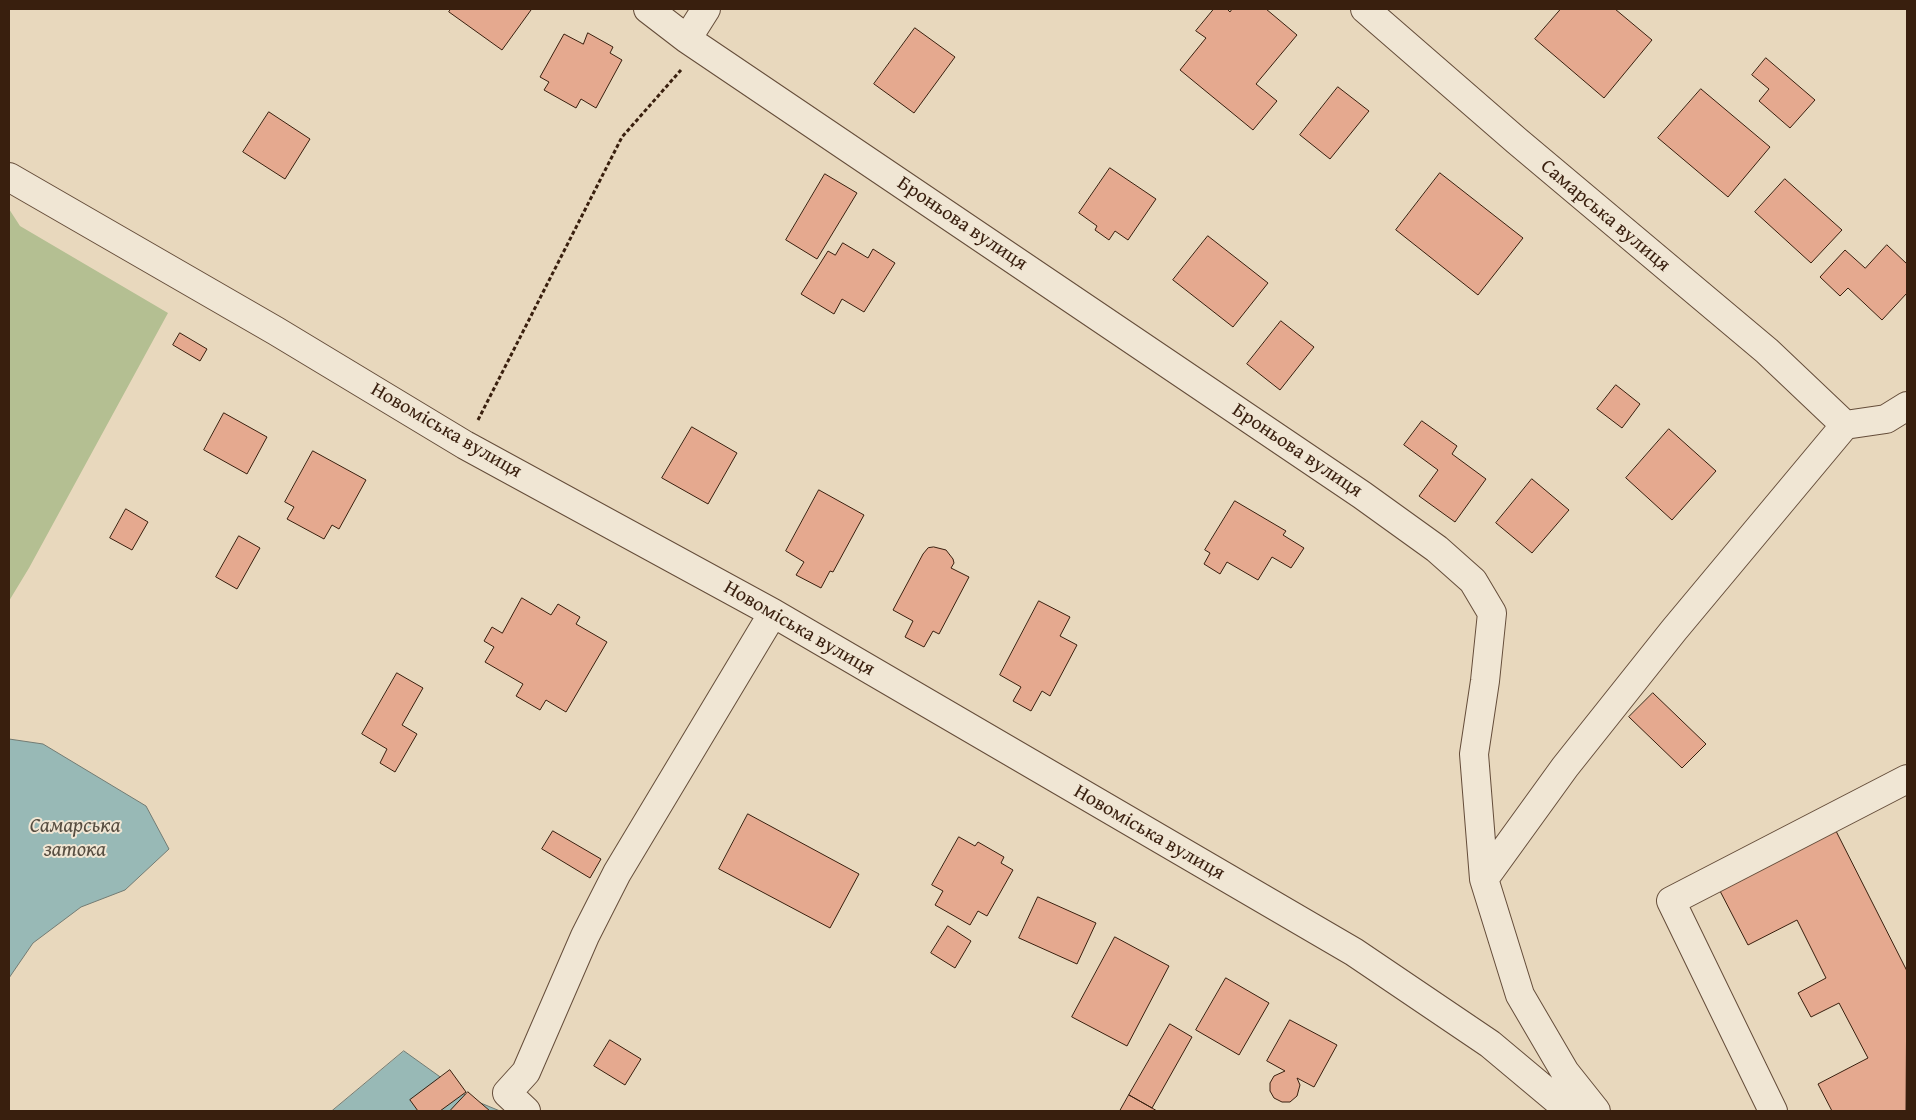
<!DOCTYPE html>
<meta charset="utf-8">
<style>
body{margin:0}
#map{position:relative;width:1916px;height:1120px;overflow:hidden;background:#e8d8bd;font-family:"Gentium Book Plus",serif}
canvas{display:block}
.frame{position:absolute;inset:0;border:10px solid #391f0e;pointer-events:none}
</style>
<div id="map">
<canvas width="1916" height="1120"></canvas>
<div class="frame"></div>
</div>
<script>
const ctx = document.querySelector('canvas').getContext('2d');
ctx.lineJoin = 'round';
function paint(path, color) {
  ctx.fillStyle = color;
  ctx.fill(path, 'evenodd');
}
function strokePath(path, color, width, dash) {
  ctx.strokeStyle = color;
  ctx.lineWidth = width;
  ctx.lineCap = dash ? 'butt' : 'round';
  ctx.setLineDash(dash || []);
  ctx.stroke(path);
}
function write(font, color, halo, rows, align = 'center') {
  ctx.font = font + ' "Gentium Book Plus",serif';
  ctx.lineWidth = 4;
  ctx.setLineDash([]);
  ctx.textBaseline = 'middle';
  ctx.strokeStyle = halo;
  ctx.fillStyle = color;
  for (const [text, x, y, turn = 0] of rows) {
    ctx.save();
    ctx.translate(x, y);
    ctx.rotate((+turn || 0) * Math.PI / 180);
    ctx.textAlign = isNaN(turn) ? turn : align;
    if (halo) ctx.strokeText(text, 0, 0);
    ctx.fillText(text, 0, 0);
    ctx.restore();
  }
}
paint(new Path2D(`
 M9,209L20,226L168,313L29,568L9,601Z`), '#b4bf92');
const water = new Path2D(`
 M9,739L43,744L146,806L169,849L125,890L81,907L33,943L9,978Z
 M404,1051L471,1099L500,1111H332Z`);
paint(water, '#98b9b6');
strokePath(water, '#727b73', 1);
const building = new Path2D(`
 M451,9H528L531,10L502,50L449,12Z
 M1214,9H1227L1230,12L1232,9H1266L1297,35L1256,84L1277,101L1253,130L1180,70L1206,38L1196,31Z
 M1561,9H1615L1652,40L1604,98L1535,39Z
 M915,28L955,57L914,113L874,84Z
 M588,33L613,47L610,53L622,60L596,108L581,99L576,108L544,90L549,82L540,77L564,34L583,44Z
 M1766,58L1815,100L1790,128L1759,101L1769,89L1752,75Z
 M1338,87L1369,111L1330,159L1300,135Z
 M1701,89L1770,147L1728,197L1658,138Z
 M269,112L310,139L285,179L243,152Z
 M1110,168L1156,199L1128,240L1115,231L1109,240L1095,230L1097,226L1079,213Z
 M1440,173L1523,238L1478,295L1396,230Z
 M825,174L857,193L817,259L786,240Z
 M1785,179L1842,230L1811,263L1755,212Z
 M1208,236L1268,283L1233,327L1173,280Z
 M843,243L868,258L873,249L895,263L864,312L842,299L834,314L801,294L828,251L835,255Z
 M1887,245L1907,264V293L1882,320L1848,288L1840,296L1820,277L1845,250L1865,268Z
 M1281,321L1314,347L1280,390L1247,364Z
 M180,333L207,349L200,361L173,345Z
 M1616,385L1640,404L1622,428L1597,409Z
 M224,413L267,437L247,474L204,450Z
 M1422,421L1457,446L1452,454L1486,479L1455,522L1419,496L1438,470L1404,445Z
 M692,427L737,453L708,504L662,478Z
 M1669,429L1716,471L1672,520L1626,478Z
 M313,451L366,480L339,529L332,525L324,539L287,519L294,507L285,502Z
 M1532,479L1569,510L1532,553L1496,523Z
 M819,490L864,515L833,572L830,571L821,588L796,575L804,562L786,551Z
 M1235,501L1286,531L1283,535L1304,548L1291,568L1272,557L1258,580L1227,562L1220,574L1204,564L1210,553L1205,550Z
 M126,509L148,522L132,550L110,538Z
 M239,536L260,548L237,589L216,577Z
 M934,547L946,550L953,559L954,563L951,568L969,577L939,634L933,631L924,647L905,637L913,621L893,610L923,554L928,548Z
 M522,598L551,615L558,604L580,617L576,624L607,642L566,712L546,700L540,710L516,696L523,684L485,662L494,647L484,641L492,627L502,633Z
 M1039,601L1070,617L1060,636L1077,645L1050,696L1042,691L1031,711L1013,701L1021,687L1000,675Z
 M397,673L423,688L402,725L417,734L395,772L380,763L387,749L362,734Z
 M1653,693L1706,744L1682,768L1629,717Z
 M748,814L859,874L830,928L719,869Z
 M553,831L601,859L590,878L542,849Z
 M1836,831L1907,971L1906,1111H1832L1818,1084L1868,1058L1839,1003L1811,1017L1798,993L1826,978L1797,920L1748,945L1720,891Z
 M959,837L975,846L978,842L1004,857L1001,863L1013,870L987,916L978,911L970,925L935,905L943,891L932,885Z
 M1038,897L1096,923L1077,964L1019,938Z
 M948,926L971,941L955,968L931,953Z
 M1115,937L1169,966L1127,1046L1072,1017Z
 M1226,978L1269,1003L1239,1055L1196,1030Z
 M1290,1020L1337,1045L1314,1087L1297,1078L1300,1085L1297,1096L1290,1102H1282L1274,1098L1270,1091V1083L1274,1076L1285,1071L1267,1061Z
 M1170,1024L1192,1037L1152,1108L1129,1095Z
 M610,1040L641,1059L625,1085L594,1066Z
 M450,1070L466,1092L440,1111H418L410,1100Z
 M468,1092L490,1111H450Z
 M1129,1095L1152,1108L1157,1111H1120Z`);
paint(building, '#e5a98f');
strokePath(building, '#391f0e', 1);
const minor = new Path2D(`
 M648,9L687,39L1362,495L1437,549L1473,581L1492,613L1485,681L1474,754L1484,879L1520,995L1565,1072L1596,1111
 M1365,9L1517,141L1767,351L1845,425
 M687,39L706,9
 M9,177L276,331L465,445L773,613L1354,952L1490,1044L1570,1111
 M1484,879L1565,767L1674,630L1845,425L1886,419L1907,406
 M526,1111L507,1093L526,1072L585,936L617,873L773,613
 M1773,1111L1671,901L1907,779`);
strokePath(minor, '#654d3a', 30);
strokePath(new Path2D(`
 M478,420L622,137L681,70`), '#391f0e', 3, [4, 2.5]);
strokePath(minor, '#f0e6d4', 28);
write('20px', '#391f0e', '#f0e6d4', [
 ["Самарська вулиця",1605,216,40],
 ["Броньова вулиця",962,224,34],
 ["Новоміська вулиця",446,431,30],
 ["Броньова вулиця",1297,451,34],
 ["Новоміська вулиця",799,629,30],
 ["Новоміська вулиця",1149,833,30]
]);
write('italic 21px', '#564d40', '#f0e6d4', [
 ["Самарська",75,827],
 ["затока",75,851]
]);
</script>
